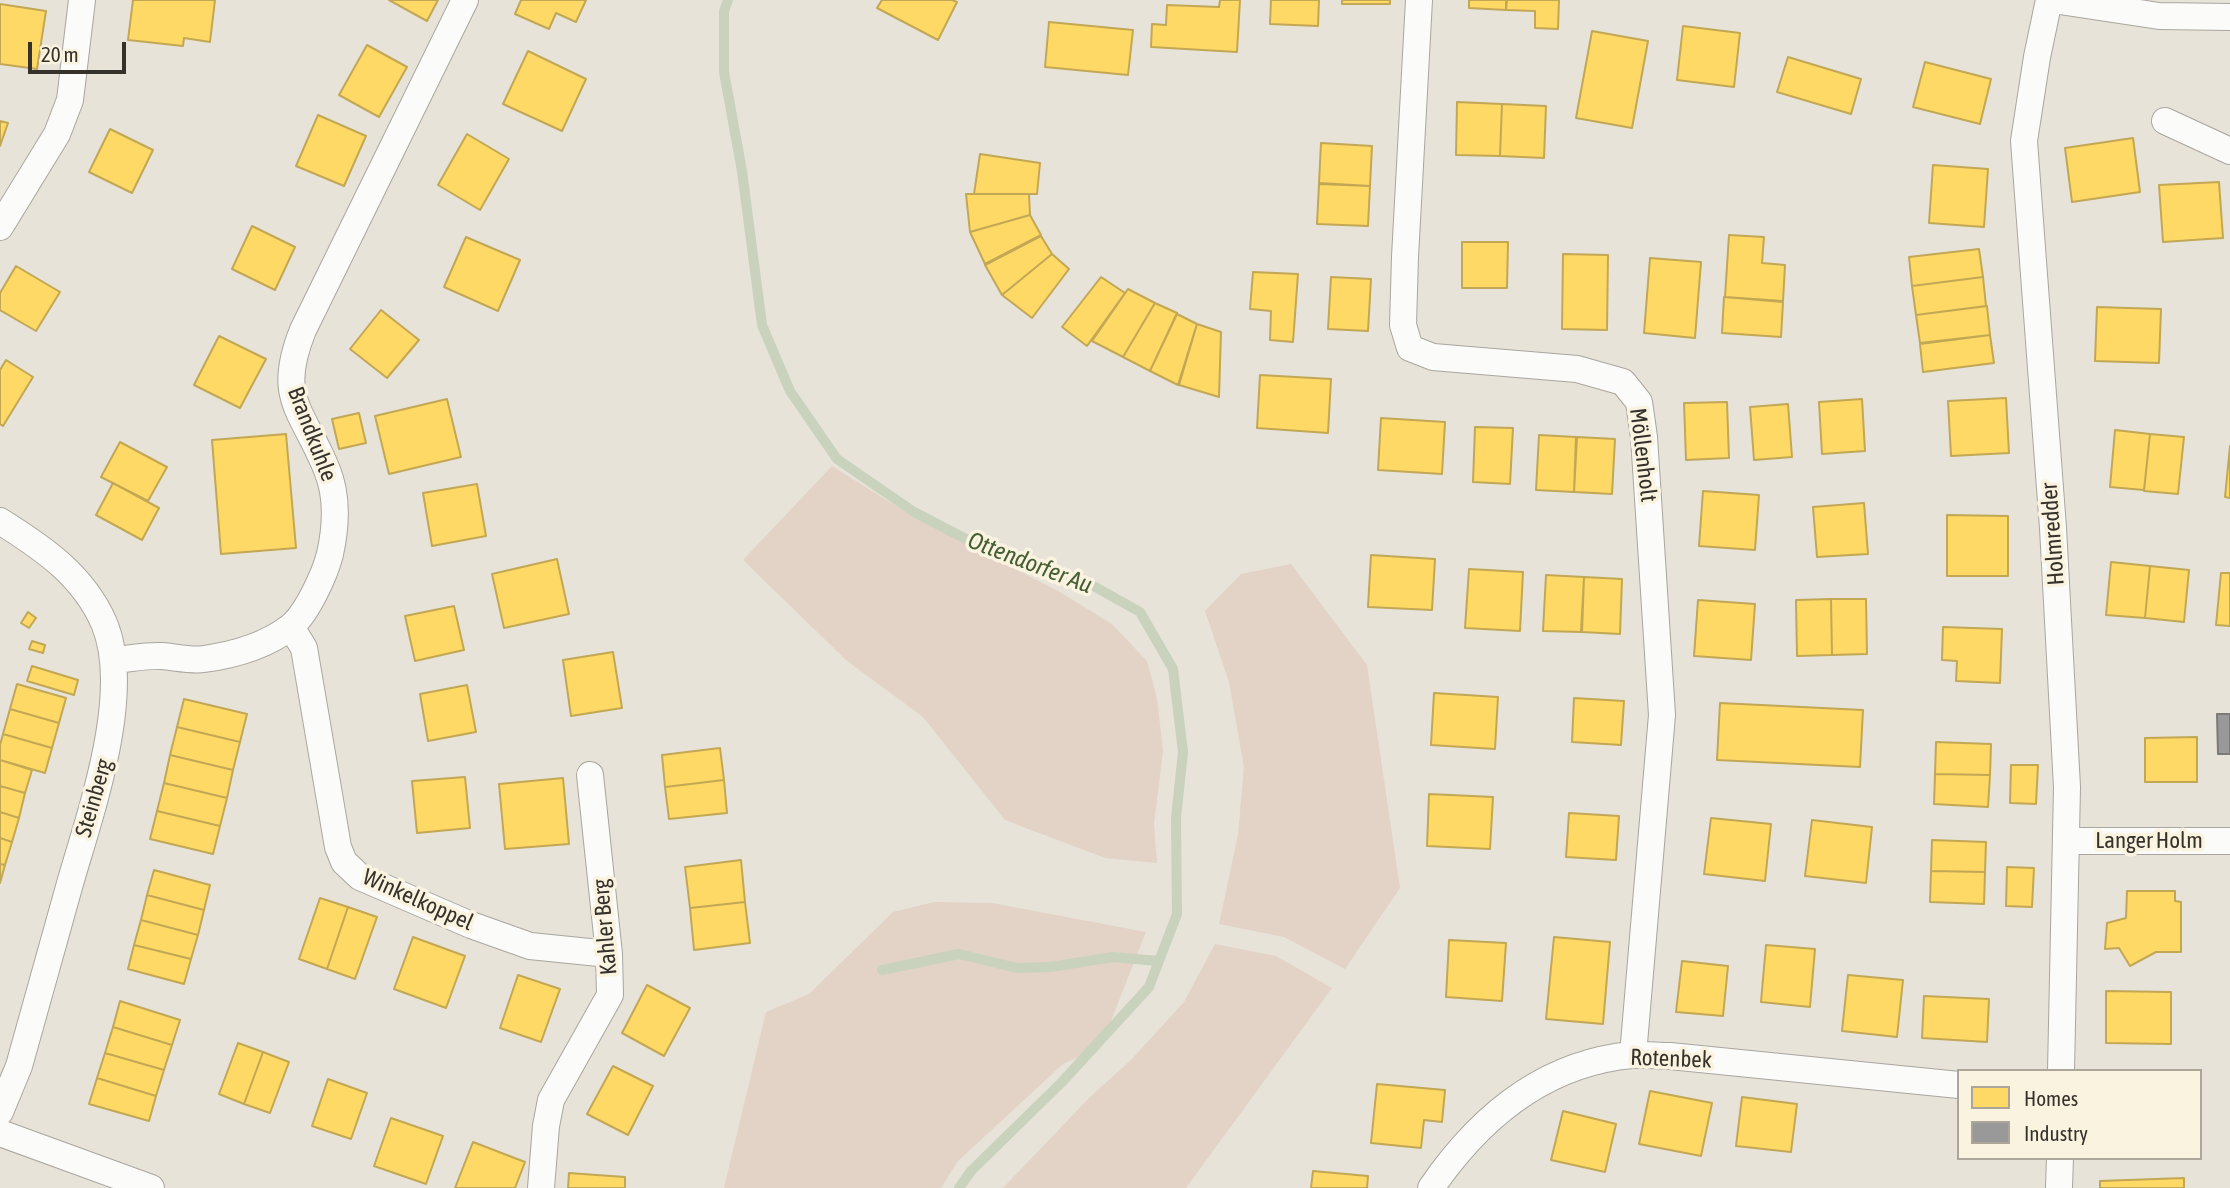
<!DOCTYPE html>
<meta charset="utf-8">
<style>
body{margin:0}
#map{position:relative;width:2230px;height:1188px;overflow:hidden;background:#e7e3d9;font-family:"Asap Condensed",sans-serif}
canvas{display:block}
.legend{position:absolute;left:1957px;top:1069px;width:245px;height:91px;box-sizing:border-box;background:#faf3e0;border:2px solid #aba698;margin:0;padding:9px 12px;list-style:none;font-size:21px;color:#35322b}
.legend li{display:flex;align-items:center;gap:14px;height:35px}
.legend b{width:35px;border:2px solid #aba698}
.scale{position:absolute;left:28px;top:42px;width:98px;height:32px;box-sizing:border-box;border:4px solid #35322b;border-top:0;padding-left:9px;font-size:21px;line-height:24px;white-space:nowrap;color:#35322b;-webkit-text-stroke:5px #faf3e0;paint-order:stroke}
</style>
<div id="map">
<canvas width="2230" height="1188"></canvas>
<ul class="legend">
<li><b style="height:19px;background:#ffd966"></b>Homes</li>
<li><b style="height:19px;background:#999"></b>Industry</li>
</ul>
<div class="scale">20 m</div>
</div>
<script>
const ctx = document.querySelector('canvas').getContext('2d');
ctx.lineJoin = 'round';
function paint(path, color) {
  ctx.fillStyle = color;
  ctx.fill(path, 'evenodd');
}
function strokePath(path, color, width, dash) {
  ctx.strokeStyle = color;
  ctx.lineWidth = width;
  ctx.lineCap = dash ? 'butt' : 'round';
  ctx.setLineDash(dash || []);
  ctx.stroke(path);
}
function write(font, color, halo, rows, align = 'center') {
  ctx.font = font + ' "Asap Condensed",sans-serif';
  ctx.lineWidth = 7;
  ctx.setLineDash([]);
  ctx.textBaseline = 'middle';
  ctx.strokeStyle = halo;
  ctx.fillStyle = color;
  for (const [text, x, y, turn = 0] of rows) {
    ctx.save();
    ctx.translate(x, y);
    ctx.rotate((+turn || 0) * Math.PI / 180);
    ctx.textAlign = isNaN(turn) ? turn : align;
    if (halo) ctx.strokeText(text, 0, 0);
    ctx.fillText(text, 0, 0);
    ctx.restore();
  }
}
paint(new Path2D(`
 M832,466L915,518L1058,591L1112,624L1147,661L1157,698L1163,751L1154,824L1157,863L1105,858L1005,820L923,717L846,660L743,560Z
 M1291,564L1367,665L1400,888L1345,969L1284,937L1219,924L1238,835L1244,767L1229,682L1205,611L1241,574Z
 M934,902L992,903L1146,932L1101,1046L1063,1064L958,1161L941,1188H724L766,1012L809,994L893,912Z
 M1215,944L1276,956L1332,988L1186,1188H1003L1090,1097L1131,1060L1184,1002Z`), '#e3d2c6');
const homes = new Path2D(`
 M133,0H215L210,42L184,38L183,46L128,40Z
 M389,0H438L427,21Z
 M521,0H586L576,22L556,13L549,29L515,14Z
 M882,0H952L957,2L938,40L877,8Z
 M1220,0H1240L1237,52L1151,47L1152,24L1166,25L1167,5L1219,7Z
 M1271,0H1319L1318,26L1270,24Z
 M1342,0H1390V4H1342Z
 M1469,0H1506V10L1469,8Z
 M1507,0H1559L1558,29L1535,28V11L1506,10Z
 M0,4L46,11L37,69L0,64Z
 M1049,22L1133,30L1128,75L1045,67Z
 M1683,26L1740,33L1734,87L1677,80Z
 M1592,31L1648,41L1632,128L1576,118Z
 M367,45L407,67L379,117L339,95Z
 M528,51L586,79L562,131L503,104Z
 M1788,57L1861,79L1851,114L1777,92Z
 M1925,62L1991,79L1980,124L1913,107Z
 M1457,102L1502,104L1500,156L1456,155Z
 M1502,104L1546,106L1544,158L1500,156Z
 M318,115L366,136L344,186L296,166Z
 M0,121L8,123L0,146Z
 M110,129L153,150L132,193L89,172Z
 M467,134L509,159L480,210L438,185Z
 M2133,138L2140,192L2072,202L2065,148Z
 M1321,143L1372,146L1370,186L1319,183Z
 M980,154L1040,163L1037,194H974Z
 M1933,165L1988,169L1984,227L1929,223Z
 M2219,182L2223,238L2163,242L2159,185Z
 M1319,184L1370,186L1368,226L1317,224Z
 M966,194H1029L1030,215L970,232Z
 M1030,215L1041,235L985,264L970,232Z
 M252,226L295,247L275,290L232,269Z
 M1729,235L1764,237L1762,263L1785,265L1783,301L1725,297Z
 M1041,236L1052,254L1002,295L985,265Z
 M466,237L520,260L498,311L444,287Z
 M1462,242H1508L1507,288H1462Z
 M1979,249L1983,277L1912,286L1909,257Z
 M1052,254L1069,269L1032,318L1002,295Z
 M1563,254L1608,255L1607,330L1562,329Z
 M1650,258L1701,262L1695,338L1644,333Z
 M16,266L60,292L36,331L0,310V293Z
 M1253,272L1298,274L1293,342L1270,340L1271,311L1250,309Z
 M1101,277L1125,293L1087,346L1062,327Z
 M1331,277L1371,279L1368,331L1328,329Z
 M1983,277L1986,306L1916,315L1912,286Z
 M1128,289L1155,303L1123,357L1092,341Z
 M1724,297L1783,302L1781,337L1722,333Z
 M1155,303L1177,313L1150,371L1123,357Z
 M1987,306L1990,335L1920,343L1916,315Z
 M2097,307L2161,309L2159,363L2095,361Z
 M381,310L419,340L387,378L350,349Z
 M1177,314L1197,324L1178,385L1150,371Z
 M1197,324L1221,332L1219,397L1179,385Z
 M1990,335L1994,363L1923,372L1920,344Z
 M219,336L266,359L240,408L194,385Z
 M6,360L33,377L3,426L0,424V370Z
 M1260,375L1331,379L1328,433L1257,428Z
 M2006,398L2009,453L1951,456L1948,401Z
 M447,399L461,457L389,474L375,416Z
 M1862,399L1865,451L1822,454L1819,402Z
 M1727,402L1729,458L1686,460L1684,403Z
 M1788,404L1792,457L1754,460L1750,407Z
 M359,413L366,443L339,449L332,419Z
 M1381,418L1445,422L1442,474L1378,470Z
 M1475,427L1513,428L1510,484L1473,482Z
 M2115,430L2150,434L2144,490L2110,487Z
 M286,434L296,548L221,554L212,440Z
 M2150,434L2184,437L2178,494L2144,491Z
 M1539,435L1576,437L1574,492L1536,490Z
 M1577,437L1615,439L1612,494L1574,492Z
 M120,442L167,467L148,501L101,477Z
 M2230,446V498L2225,497Z
 M113,483L159,508L142,540L96,515Z
 M477,484L486,536L432,546L423,493Z
 M1703,491L1759,495L1755,550L1699,546Z
 M1864,503L1868,554L1817,557L1813,507Z
 M1947,515L2008,516V576H1947Z
 M1371,555L1435,559L1432,610L1368,607Z
 M557,559L569,614L504,628L492,574Z
 M2111,562L2150,566L2145,618L2106,615Z
 M2150,566L2189,570L2184,622L2145,618Z
 M1469,569L1523,572L1520,631L1465,628Z
 M2221,573H2230V626L2216,625Z
 M1546,575L1584,577L1581,632L1543,631Z
 M1584,577L1622,579L1620,634L1582,632Z
 M1831,599L1832,655L1797,656L1796,600Z
 M1831,599H1866L1867,654L1832,655Z
 M1698,600L1755,604L1751,660L1694,656Z
 M454,606L464,650L415,661L405,616Z
 M28,612L36,618L29,628L21,623Z
 M1943,627L2002,629L2000,683L1956,681L1957,661L1942,660Z
 M32,641L45,645L43,653L29,649Z
 M613,652L622,708L571,716L563,660Z
 M32,666L78,680L74,695L27,681Z
 M17,684L66,698L59,723L10,709Z
 M467,685L476,732L428,741L420,694Z
 M1434,693L1498,697L1495,749L1431,745Z
 M1574,698L1624,701L1621,745L1572,742Z
 M184,699L247,714L240,742L177,727Z
 M1720,703L1863,710L1860,767L1717,760Z
 M10,709L59,723L52,748L3,734Z
 M177,727L240,742L233,770L170,755Z
 M3,734L52,748L45,773L0,760V745Z
 M2197,737V782H2145V738Z
 M1936,742L1991,744L1990,775L1935,774Z
 M720,748L724,780L665,787L662,755Z
 M170,755L233,770L227,798L164,783Z
 M0,760L32,770L25,793L0,786Z
 M2011,765H2038L2036,804L2010,803Z
 M1935,774L1990,775L1988,807L1934,804Z
 M465,777L470,828L417,833L412,781Z
 M563,778L569,844L505,849L499,784Z
 M724,780L727,813L669,819L665,787Z
 M164,783L227,798L220,826L157,811Z
 M0,786L25,793L19,818L0,812Z
 M1429,794L1493,797L1490,849L1427,846Z
 M157,811L220,826L213,854L150,839Z
 M0,812L19,818L12,842L0,838Z
 M1569,813L1619,816L1616,860L1566,857Z
 M1711,818L1771,824L1765,881L1704,874Z
 M1812,820L1872,827L1866,883L1805,876Z
 M0,838L12,842L5,865L0,864Z
 M1932,840L1986,842L1985,872L1931,871Z
 M741,860L745,902L690,908L685,867Z
 M0,864L5,865L0,883Z
 M2007,867L2034,868L2032,907L2006,906Z
 M154,870L210,885L204,910L147,895Z
 M1931,871L1985,872L1984,904L1930,902Z
 M2127,891H2175V901L2181,902V952H2156L2130,966L2119,948L2105,949L2107,923L2126,918Z
 M147,895L204,910L198,935L141,920Z
 M320,898L348,907L327,969L299,959Z
 M745,902L750,943L694,950L690,908Z
 M348,907L377,917L355,979L327,969Z
 M141,920L198,935L191,959L134,945Z
 M413,937L465,956L446,1008L394,989Z
 M1554,937L1610,942L1603,1024L1546,1019Z
 M1449,940L1506,943L1502,1001L1446,997Z
 M134,945L191,959L184,984L128,969Z
 M1766,945L1815,949L1810,1007L1761,1002Z
 M1682,961L1728,966L1723,1016L1676,1012Z
 M518,975L560,989L541,1042L500,1028Z
 M1848,975L1903,980L1897,1037L1842,1031Z
 M647,985L690,1008L664,1056L622,1033Z
 M2106,991L2171,992V1044L2106,1043Z
 M1924,996L1989,999L1987,1042L1922,1038Z
 M120,1001L180,1020L172,1045L113,1027Z
 M113,1027L172,1045L164,1070L105,1053Z
 M238,1043L263,1052L244,1104L219,1094Z
 M263,1052L289,1062L270,1113L244,1104Z
 M105,1053L164,1070L156,1096L97,1078Z
 M613,1066L653,1086L628,1135L587,1114Z
 M97,1078L156,1096L149,1121L89,1104Z
 M328,1079L367,1093L351,1139L312,1126Z
 M1377,1084L1445,1090L1442,1122L1424,1120L1421,1148L1371,1143Z
 M1650,1091L1712,1103L1701,1156L1639,1144Z
 M1742,1097L1797,1104L1791,1152L1736,1146Z
 M1563,1111L1616,1124L1605,1172L1551,1160Z
 M391,1118L443,1136L426,1184L374,1166Z
 M473,1142L525,1162L515,1188H455Z
 M1313,1171L1368,1176L1367,1188H1311Z
 M569,1173L625,1177V1188H568Z
 M2184,1178V1188H2100V1181Z`);
paint(homes, '#ffd966');
strokePath(homes, '#c2a754', 2);
const industry = new Path2D(`
 M2217,714H2230V754H2218Z`);
paint(industry, '#999');
strokePath(industry, '#7b7a78', 2);
strokePath(new Path2D(`
 M728,0L724,11V72L742,171L762,325L790,391L837,459L914,512L989,551L1081,579L1140,612L1173,669L1183,752L1176,818L1177,914L1149,987L1062,1082L971,1171L959,1188
 M882,970L959,954L1017,968L1050,967L1113,957L1158,961`), '#c8d2bc', 10);
const street = new Path2D(`
 M1419,0L1405,257L1403,325L1410,348L1433,357L1577,369L1623,382L1639,402L1644,437L1662,715L1633,1055
 M2049,0L2037,57L2024,141L2053,528L2067,787L2061,1071
 M2053,0L2159,16L2230,17
 M2165,121L2230,151
 M0,227L57,134L70,100L82,0
 M0,521C43,548 83,575 104,623C134,694 89,816 69,887C52,947 35,1007 19,1066L0,1112
 M291,627L304,648L338,847L344,862L360,877L471,925L530,946L609,954
 M114,660C129,659 146,655 162,656C175,657 191,661 204,659C233,655 265,646 289,628C306,616 325,574 330,554C336,527 338,497 327,470C303,410 275,399 303,330L465,0
 M2067,841H2230
 M0,1133L151,1188
 M541,1188L546,1126L551,1100L610,995L609,954L590,775
 M1431,1188C1479,1118 1544,1063 1632,1055C1644,1054 1658,1056 1670,1056L1959,1085
 M2059,1188L2060,1158`);
strokePath(street, '#a9a69f', 28);
strokePath(street, '#fbfbf9', 26);
write('23px', '#35322b', '#faf3e0', [
 ["Brandkuhle",312,434,69],
 ["Möllenholt",1643,455,83],
 ["Holmredder",2053,534,-94],
 ["Steinberg",94,798,-74],
 ["Langer Holm",2149,841],
 ["Winkelkoppel",418,900,24],
 ["Kahler Berg",605,927,-95],
 ["Rotenbek",1671,1059,2]
]);
write('italic 24px', '#465e33', '#faf3e0', [
 ["Ottendorfer Au",1030,563,21]
]);
</script>
